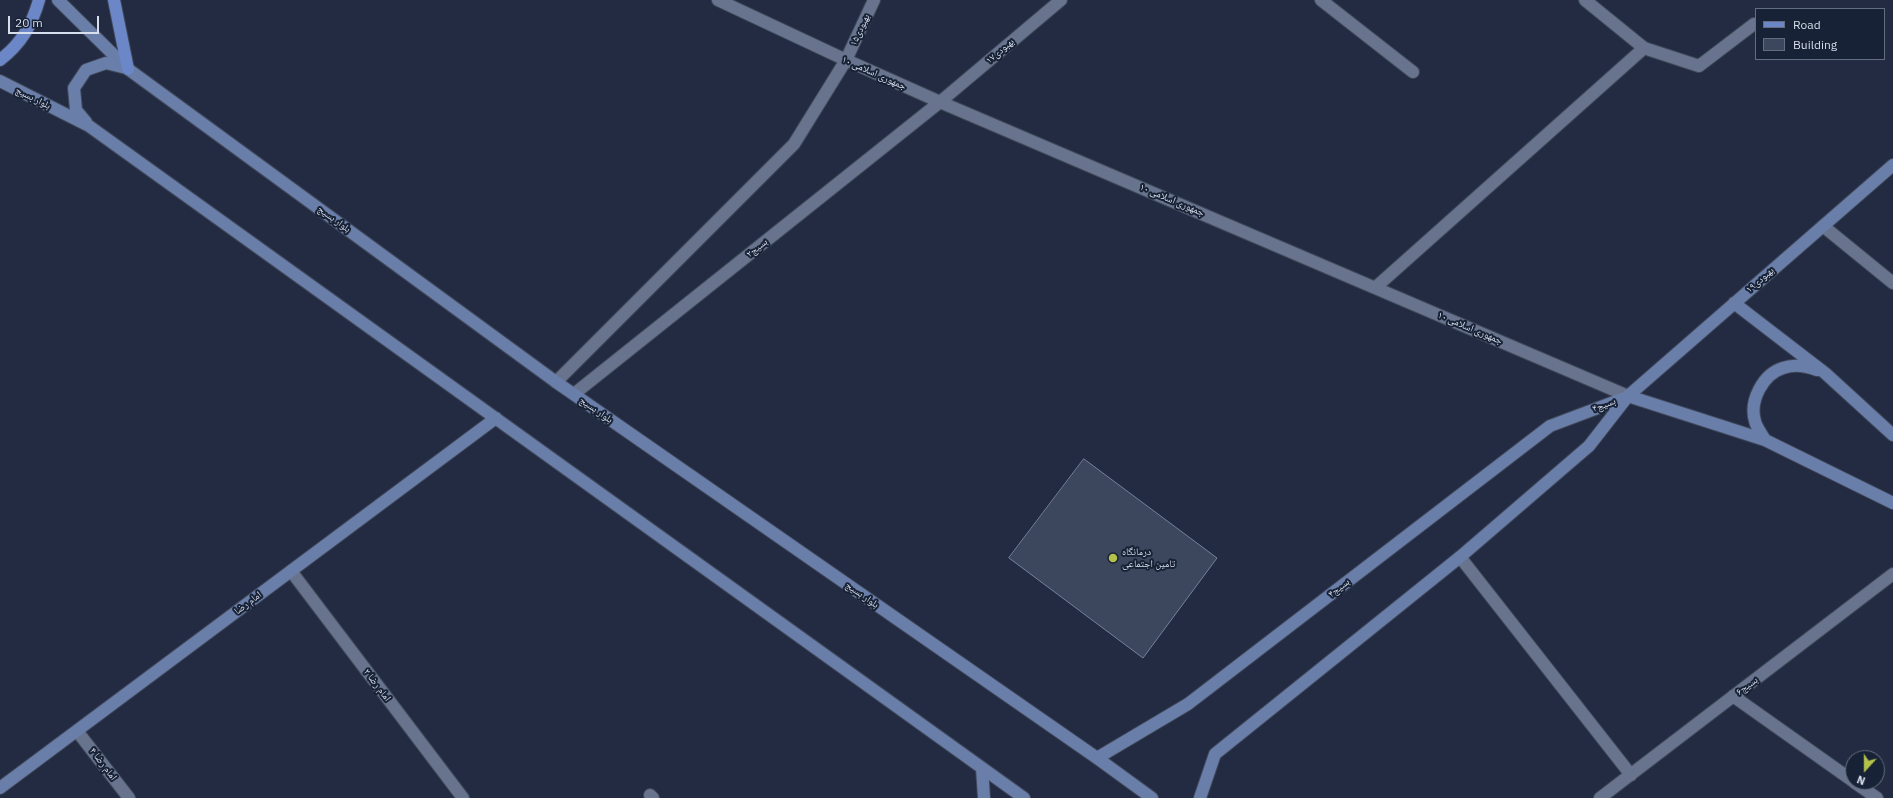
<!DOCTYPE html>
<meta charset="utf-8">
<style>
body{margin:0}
#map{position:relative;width:1893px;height:798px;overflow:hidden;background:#222b41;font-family:"IBM Plex Sans",sans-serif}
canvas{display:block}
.legend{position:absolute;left:1755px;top:8px;width:130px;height:52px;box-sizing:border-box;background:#182236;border:1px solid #646d7f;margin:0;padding:5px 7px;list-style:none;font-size:12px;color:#d7deec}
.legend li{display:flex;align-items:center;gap:8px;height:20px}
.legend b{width:20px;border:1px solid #646d7f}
.north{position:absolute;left:1845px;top:750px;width:40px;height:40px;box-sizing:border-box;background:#182236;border:1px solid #646d7f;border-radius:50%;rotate:201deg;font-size:11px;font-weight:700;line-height:16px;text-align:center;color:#d7deec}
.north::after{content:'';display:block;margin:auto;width:14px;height:18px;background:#b4c24a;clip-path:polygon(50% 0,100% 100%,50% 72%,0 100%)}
.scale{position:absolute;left:8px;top:16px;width:91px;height:18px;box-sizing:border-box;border:2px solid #d7deec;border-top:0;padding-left:5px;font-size:12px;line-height:14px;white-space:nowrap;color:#d7deec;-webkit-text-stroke:3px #182236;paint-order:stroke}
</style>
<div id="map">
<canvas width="1893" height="798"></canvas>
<ul class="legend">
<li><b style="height:5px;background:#6b87c7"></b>Road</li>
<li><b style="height:11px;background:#3c465d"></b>Building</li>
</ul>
<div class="north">N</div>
<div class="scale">20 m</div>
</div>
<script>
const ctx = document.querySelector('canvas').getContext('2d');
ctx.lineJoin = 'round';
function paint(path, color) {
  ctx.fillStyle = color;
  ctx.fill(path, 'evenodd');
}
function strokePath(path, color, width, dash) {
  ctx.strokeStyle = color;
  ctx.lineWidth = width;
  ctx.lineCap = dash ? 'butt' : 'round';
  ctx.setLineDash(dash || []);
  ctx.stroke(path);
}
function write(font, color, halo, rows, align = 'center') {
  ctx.font = font + ' "IBM Plex Sans","Noto Naskh Arabic",sans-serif';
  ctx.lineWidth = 4;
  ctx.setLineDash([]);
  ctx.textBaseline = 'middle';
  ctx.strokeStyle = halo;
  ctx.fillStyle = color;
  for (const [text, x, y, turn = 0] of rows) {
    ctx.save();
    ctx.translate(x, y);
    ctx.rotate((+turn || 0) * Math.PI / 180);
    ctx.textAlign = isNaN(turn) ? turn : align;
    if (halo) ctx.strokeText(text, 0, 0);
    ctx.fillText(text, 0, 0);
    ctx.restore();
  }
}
const building = new Path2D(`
 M1084,459L1217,558L1143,658L1009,558Z`);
paint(building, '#3c465d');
strokePath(building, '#76829c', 1);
const lane = new Path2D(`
 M1321,0L1413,72
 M1644,48L1699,66L1754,24`);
const street = new Path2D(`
 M718,0L846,60L940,102L1628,396
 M1823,226L1893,283
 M1376,287L1644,48L1585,0
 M556,382L794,144L846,60L874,0
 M574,394L940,102L1061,0
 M1460,557L1631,775
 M291,571L463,798
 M1733,696L1853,781
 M77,731L129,798
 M1854,782L1877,798
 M650,795L653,798
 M1600,798L1893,574`);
const secondary = new Path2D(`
 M58,0L128,69L556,382L1097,758L1152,798
 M0,81L89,126L1024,798
 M86,122L76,110L74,88L86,70L106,63L126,68
 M1734,303L1825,373L1893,435
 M1628,396L1765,440L1893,503
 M1765,440C1762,434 1756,427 1755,421C1749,401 1763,374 1783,368C1794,364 1806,366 1817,370
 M1097,758L1188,704L1550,426L1627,397
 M982,768L984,798
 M0,788L496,418
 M1200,798L1215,754L1460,557L1589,446L1628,396L1893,165`);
const primary = new Path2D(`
 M114,0L128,69
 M0,60C21,44 32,25 39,0`);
strokePath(lane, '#40485a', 14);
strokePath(street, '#40485a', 14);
strokePath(secondary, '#40485a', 14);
strokePath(primary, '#40485a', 14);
strokePath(lane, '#68748d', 12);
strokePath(street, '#68748d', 12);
strokePath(secondary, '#6a7eaa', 12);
strokePath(primary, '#6b87c7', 12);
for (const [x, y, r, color] of [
 [1113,558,5,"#b4c24a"]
]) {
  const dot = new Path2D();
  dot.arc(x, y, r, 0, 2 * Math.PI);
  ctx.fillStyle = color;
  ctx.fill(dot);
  strokePath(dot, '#182236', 1.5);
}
write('10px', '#d7deec', '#182236', [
 ["بهبودی۱۵",860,30,-65],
 ["بهبودی۱۷",1000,51,-40],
 ["جمهوری اسلامی ۱۰",874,73,24],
 ["بلوار بسیج",33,98,27],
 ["جمهوری اسلامی ۱۰",1172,200,23],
 ["بلوار بسیج",334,219,36],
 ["بسیج۲",757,248,-39],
 ["بهبودی۱۹",1760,280,-41],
 ["جمهوری اسلامی ۱۰",1470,328,23],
 ["بسیج۴",1604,405,-21],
 ["بلوار بسیج",596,410,35],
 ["بسیج۴",1339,588,-38],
 ["بلوار بسیج",862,595,35],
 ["امام رضا",248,603,-37],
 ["امام رضا ۲",377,685,53],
 ["بسیج۶",1747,686,-37],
 ["امام رضا ۴",103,764,53]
]);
write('10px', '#d7deec', '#182236', [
 ["درمانگاه",1122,552],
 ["تامین اجتماعی",1122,564]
], 'left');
</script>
